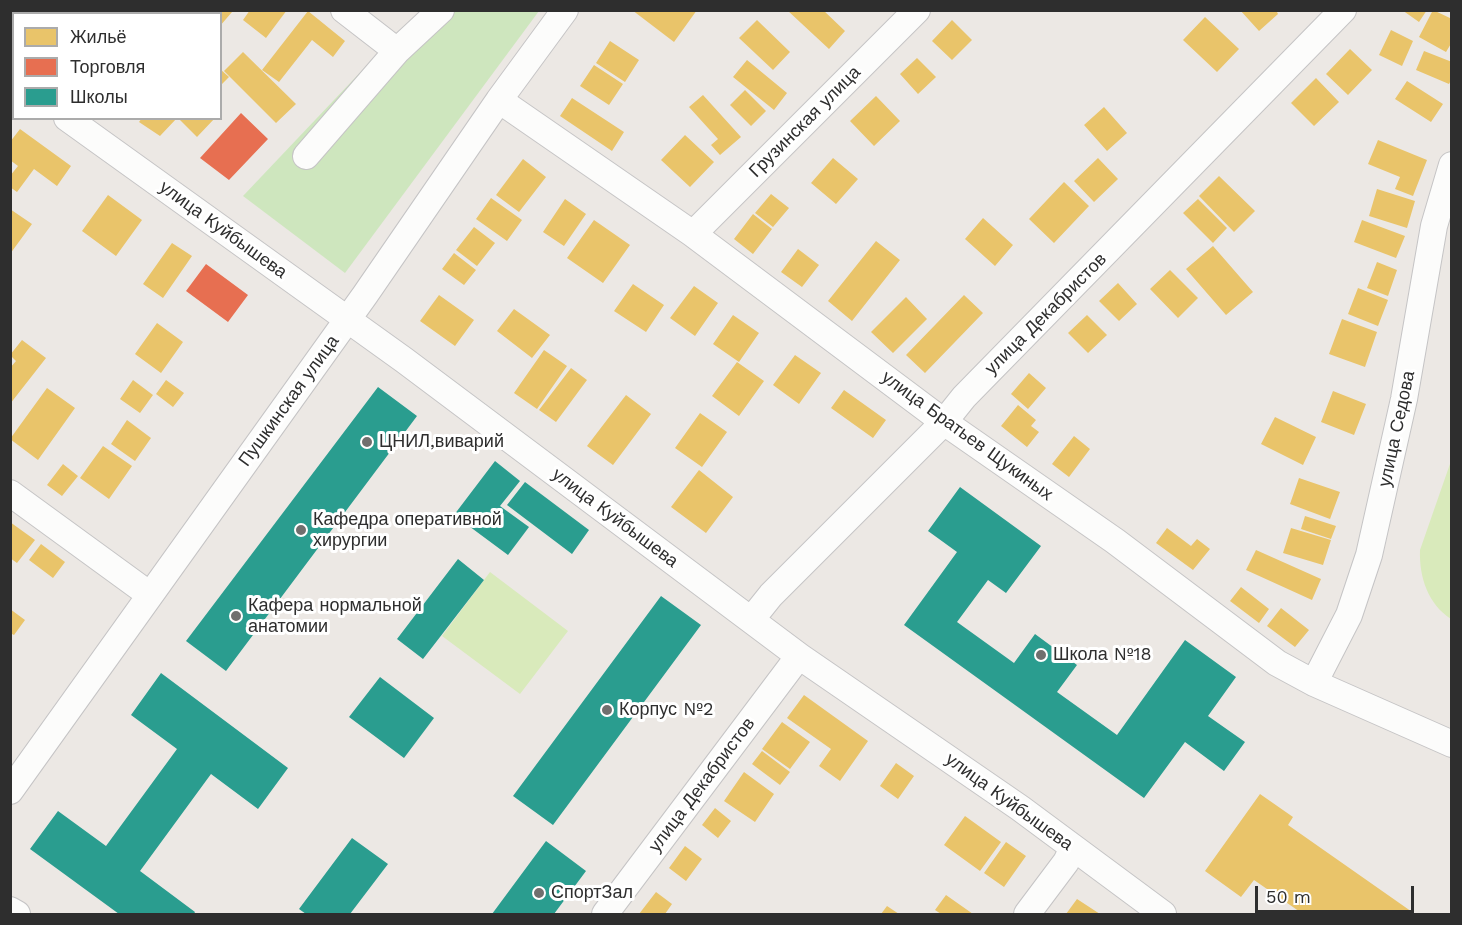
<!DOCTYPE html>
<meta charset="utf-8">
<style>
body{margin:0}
#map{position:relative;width:1462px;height:925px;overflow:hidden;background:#ece8e4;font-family:"Work Sans",sans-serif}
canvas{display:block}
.frame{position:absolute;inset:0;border:12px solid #2e2e2e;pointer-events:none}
.legend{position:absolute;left:12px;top:12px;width:210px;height:108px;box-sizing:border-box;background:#fff;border:2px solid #ababab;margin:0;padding:8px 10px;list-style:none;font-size:18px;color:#2e2e2e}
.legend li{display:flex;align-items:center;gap:12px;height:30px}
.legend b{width:30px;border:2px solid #ababab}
.scale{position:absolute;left:1255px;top:886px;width:159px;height:27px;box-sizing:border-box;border:3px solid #2e2e2e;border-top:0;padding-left:8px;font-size:18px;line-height:21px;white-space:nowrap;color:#2e2e2e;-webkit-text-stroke:4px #fff;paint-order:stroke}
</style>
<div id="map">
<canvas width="1462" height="925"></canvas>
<div class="frame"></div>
<ul class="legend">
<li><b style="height:16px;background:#e9c46a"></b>Жильё</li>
<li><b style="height:16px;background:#e76f51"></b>Торговля</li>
<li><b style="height:16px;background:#2a9d8f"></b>Школы</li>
</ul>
<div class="scale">50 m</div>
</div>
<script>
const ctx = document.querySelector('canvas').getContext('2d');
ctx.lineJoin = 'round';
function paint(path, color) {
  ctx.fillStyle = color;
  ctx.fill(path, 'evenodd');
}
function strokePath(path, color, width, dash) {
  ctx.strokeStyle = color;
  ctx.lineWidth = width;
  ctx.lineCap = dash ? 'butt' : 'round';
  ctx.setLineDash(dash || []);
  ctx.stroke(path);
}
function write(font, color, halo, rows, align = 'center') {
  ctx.font = font + ' "Work Sans",sans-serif';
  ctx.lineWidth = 6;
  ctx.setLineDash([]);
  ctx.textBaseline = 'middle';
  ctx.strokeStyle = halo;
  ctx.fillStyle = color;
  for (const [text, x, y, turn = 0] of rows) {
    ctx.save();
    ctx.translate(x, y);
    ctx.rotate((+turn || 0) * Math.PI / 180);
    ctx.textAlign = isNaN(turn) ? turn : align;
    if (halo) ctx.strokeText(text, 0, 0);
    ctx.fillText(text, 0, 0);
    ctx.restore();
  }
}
paint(new Path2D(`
 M424,11H539L345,273L243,196L389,42Z`), '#cee6be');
paint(new Path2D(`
 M1451,461V619C1428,604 1419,577 1420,550Z
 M490,572L568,631L520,694L442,636Z`), '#d9eabb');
paint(new Path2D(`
 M11,10H67L65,14H14V34L10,32Z
 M188,10H231L232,12L220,26V14H186Z
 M250,10H287L266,38L243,20Z
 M632,10H697L674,42Z
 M787,10H823L845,31L829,49Z
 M1240,10H1276L1278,14L1259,31Z
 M1402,10H1427L1419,22Z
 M1433,10L1452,19V42L1446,52L1419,37Z
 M308,11L345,41L333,57L312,40L279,82L262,70Z
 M1205,17L1239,49L1217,72L1183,40Z
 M757,20L790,52L773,70L739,38Z
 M952,20L972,40L952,60L932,41Z
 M1391,30L1413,41L1402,66L1379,55Z
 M610,41L639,60L625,82L596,63Z
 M1350,49L1372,70L1348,95L1326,74Z
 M1424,51L1452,62V78L1449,84L1416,70Z
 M243,52L296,104L276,123L224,71Z
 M917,58L936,77L918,94L900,74Z
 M747,60L787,93L774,110L733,77Z
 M594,65L623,84L609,105L580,86Z
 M220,69L229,77L220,86Z
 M1316,78L1339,102L1314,126L1291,103Z
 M1407,81L1443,104L1431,122L1395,99Z
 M745,90L766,111L751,126L730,105Z
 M703,95L741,137L720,155L711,145L718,139L689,107Z
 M876,96L900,121L874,146L850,121Z
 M572,98L624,132L612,151L560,116Z
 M1104,107L1127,133L1107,151L1084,125Z
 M142,118H177L160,136L139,122Z
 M178,118H215L197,137Z
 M20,129L71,166L57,186L34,169L17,192L10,187V176L18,166L10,160V142Z
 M685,135L714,162L690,187L661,160Z
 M1378,140L1427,160L1413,196L1395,189L1400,177L1368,164Z
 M833,158L858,179L836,204L811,183Z
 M1098,158L1118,179L1094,202L1074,181Z
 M523,159L546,177L519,212L496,195Z
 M1219,176L1255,211L1234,232L1199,196Z
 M1064,182L1089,206L1054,243L1029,219Z
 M1377,189L1415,201L1407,228L1369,216Z
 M771,194L789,208L773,227L755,213Z
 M108,195L142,220L116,256L82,231Z
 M491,198L522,220L507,241L476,219Z
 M565,199L586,214L564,246L543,232Z
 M1198,199L1227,228L1213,243L1183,213Z
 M10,209L32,224L10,254Z
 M753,214L772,229L753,254L734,239Z
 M983,218L1013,245L995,266L965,239Z
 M594,220L630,245L603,283L567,258Z
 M1362,220L1405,236L1396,258L1354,242Z
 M474,227L495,243L477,266L456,250Z
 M876,241L900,260L852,321L828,301Z
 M172,243L192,256L163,298L143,284Z
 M1213,246L1253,292L1226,315L1186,269Z
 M798,249L819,265L802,287L781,272Z
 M454,253L476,270L464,285L442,269Z
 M1377,262L1397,270L1388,296L1367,288Z
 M1170,270L1198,298L1178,318L1150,289Z
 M1118,283L1137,304L1119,321L1099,301Z
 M633,284L664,305L646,332L614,311Z
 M694,286L718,303L695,336L670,318Z
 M1358,288L1388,300L1378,326L1348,314Z
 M439,295L474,320L455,346L420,321Z
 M964,295L983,313L925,373L906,355Z
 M906,297L927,319L893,353L871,332Z
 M514,309L550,335L532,358L497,331Z
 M733,315L759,333L739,362L713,344Z
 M1087,315L1107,335L1088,353L1068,333Z
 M1342,319L1377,332L1365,367L1329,354Z
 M157,323L183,342L161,373L135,354Z
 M22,340L46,358L10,404V368L16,361L10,355Z
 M544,350L567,366L537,409L514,393Z
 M795,355L821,373L799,404L773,385Z
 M737,362L764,381L739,416L712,396Z
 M571,368L587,380L556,422L539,410Z
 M1029,373L1046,388L1028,409L1011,394Z
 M133,380L153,395L140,413L120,399Z
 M166,380L184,393L173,407L156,394Z
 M47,388L75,408L38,460L10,439Z
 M844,390L886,420L873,438L831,408Z
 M1333,391L1366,404L1354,435L1321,422Z
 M626,395L651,414L613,465L587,446Z
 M1018,405L1036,420L1031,426L1039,432L1027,447L1001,426Z
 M700,413L727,432L702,467L675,448Z
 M1275,417L1316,437L1303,465L1261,444Z
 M127,420L151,438L135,461L111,444Z
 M1074,436L1090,449L1069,477L1052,464Z
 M103,446L132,466L109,499L80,478Z
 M63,464L78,476L62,496L47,485Z
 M699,470L733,497L706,533L671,507Z
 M1299,478L1340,492L1330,519L1290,504Z
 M1305,516L1336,526L1331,539L1301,529Z
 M10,522L35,540L17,563L10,558Z
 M1167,528L1191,546L1197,539L1210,549L1193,570L1156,543Z
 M1291,528L1331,540L1323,565L1283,553Z
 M41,544L65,562L53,578L29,560Z
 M1256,550L1321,579L1312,600L1246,570Z
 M1241,587L1269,609L1259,623L1230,601Z
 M1281,608L1309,630L1295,647L1267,626Z
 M10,609L25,620L14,635L10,633Z
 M804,695L868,741L840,781L819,766L831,749L787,718Z
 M782,722L810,742L790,769L762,749Z
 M762,751L790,772L780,785L752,764Z
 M896,763L914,776L898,799L880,786Z
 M744,772L774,794L755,822L724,801Z
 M1260,794L1293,817L1288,825L1415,914H1303L1254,880L1241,897L1205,871Z
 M715,808L731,821L718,838L702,825Z
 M965,816L1001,842L980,871L944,845Z
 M1006,842L1026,856L1004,887L984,873Z
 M685,846L702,859L686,881L669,868Z
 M656,892L672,904L665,914H639Z
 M946,895L973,914H941L935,910Z
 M1077,899L1100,914H1066Z
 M887,906L899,914H881Z`), '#e9c46a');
paint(new Path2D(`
 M241,113L268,139L229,180L200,158Z
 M206,264L248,295L228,322L186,291Z`), '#e76f51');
paint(new Path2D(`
 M378,387L417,416L226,671L186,641Z
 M495,461L520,481L500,506L529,527L508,555L454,515Z
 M525,482L589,530L572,554L507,505Z
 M960,487L1041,546L1006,593L988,580L957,622L1014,663L1035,634L1077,665L1057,692L1117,735L1185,640L1236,677L1208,716L1245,742L1224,771L1185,742L1144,798L904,625L957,552L928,531Z
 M458,559L484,580L423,659L397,639Z
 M661,596L701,625L553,825L513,796Z
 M161,673L288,768L258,809L211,774L140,871L195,912L194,914H119L30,849L58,811L106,846L177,749L131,715Z
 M380,677L434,718L404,758L349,717Z
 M352,838L388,864L350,914H306L299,909Z
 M546,841L586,871L554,914H492Z`), '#2a9d8f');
const minor = new Path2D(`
 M344,10L397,51
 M10,78L14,80
 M499,100L693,234L944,422L1115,541L1277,663L1314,683L1452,744
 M67,118L404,360L799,656L1020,808L1163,914
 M306,156L397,51L441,10
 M693,234L917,10
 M10,493L150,595
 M751,620L771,595L944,422L964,397L1343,10
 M1314,683L1349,615L1369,555L1404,399L1434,226L1452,165
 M10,791L365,295L499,100L565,10
 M10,910L17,914
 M605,914L799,656
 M1027,914L1066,862L1073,848`);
strokePath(minor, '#c5c4c5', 28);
strokePath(minor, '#fcfcfb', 26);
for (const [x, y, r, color] of [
 [367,442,6,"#706f6e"],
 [301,530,6,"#706f6e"],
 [236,616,6,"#706f6e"],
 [1041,655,6,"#706f6e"],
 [607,710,6,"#706f6e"],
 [539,893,6,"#706f6e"]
]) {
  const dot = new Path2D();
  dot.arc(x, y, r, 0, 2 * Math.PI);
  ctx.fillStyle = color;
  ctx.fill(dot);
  strokePath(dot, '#fff', 2);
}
write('18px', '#2e2e2e', '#fff', [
 ["Грузинская улица",805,122,-45],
 ["улица Куйбышева",223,230,36],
 ["улица Декабристов",1046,314,-45],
 ["Пушкинская улица",289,401,-54],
 ["улица Седова",1397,429,-78],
 ["улица Братьев Щукиных",967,436,36],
 ["улица Куйбышева",615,518,37],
 ["улица Декабристов",702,785,-53],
 ["улица Куйбышева",1009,802,36]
]);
write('18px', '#2e2e2e', '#fff', [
 ["ЦНИЛ,виварий",379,442],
 ["Кафедра оперативной",313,520],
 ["хирургии",313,541],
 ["Кафера нормальной",248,606],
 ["анатомии",248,627],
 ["Школа №18",1053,655],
 ["Корпус №2",619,710],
 ["СпортЗал",551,893]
], 'left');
</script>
